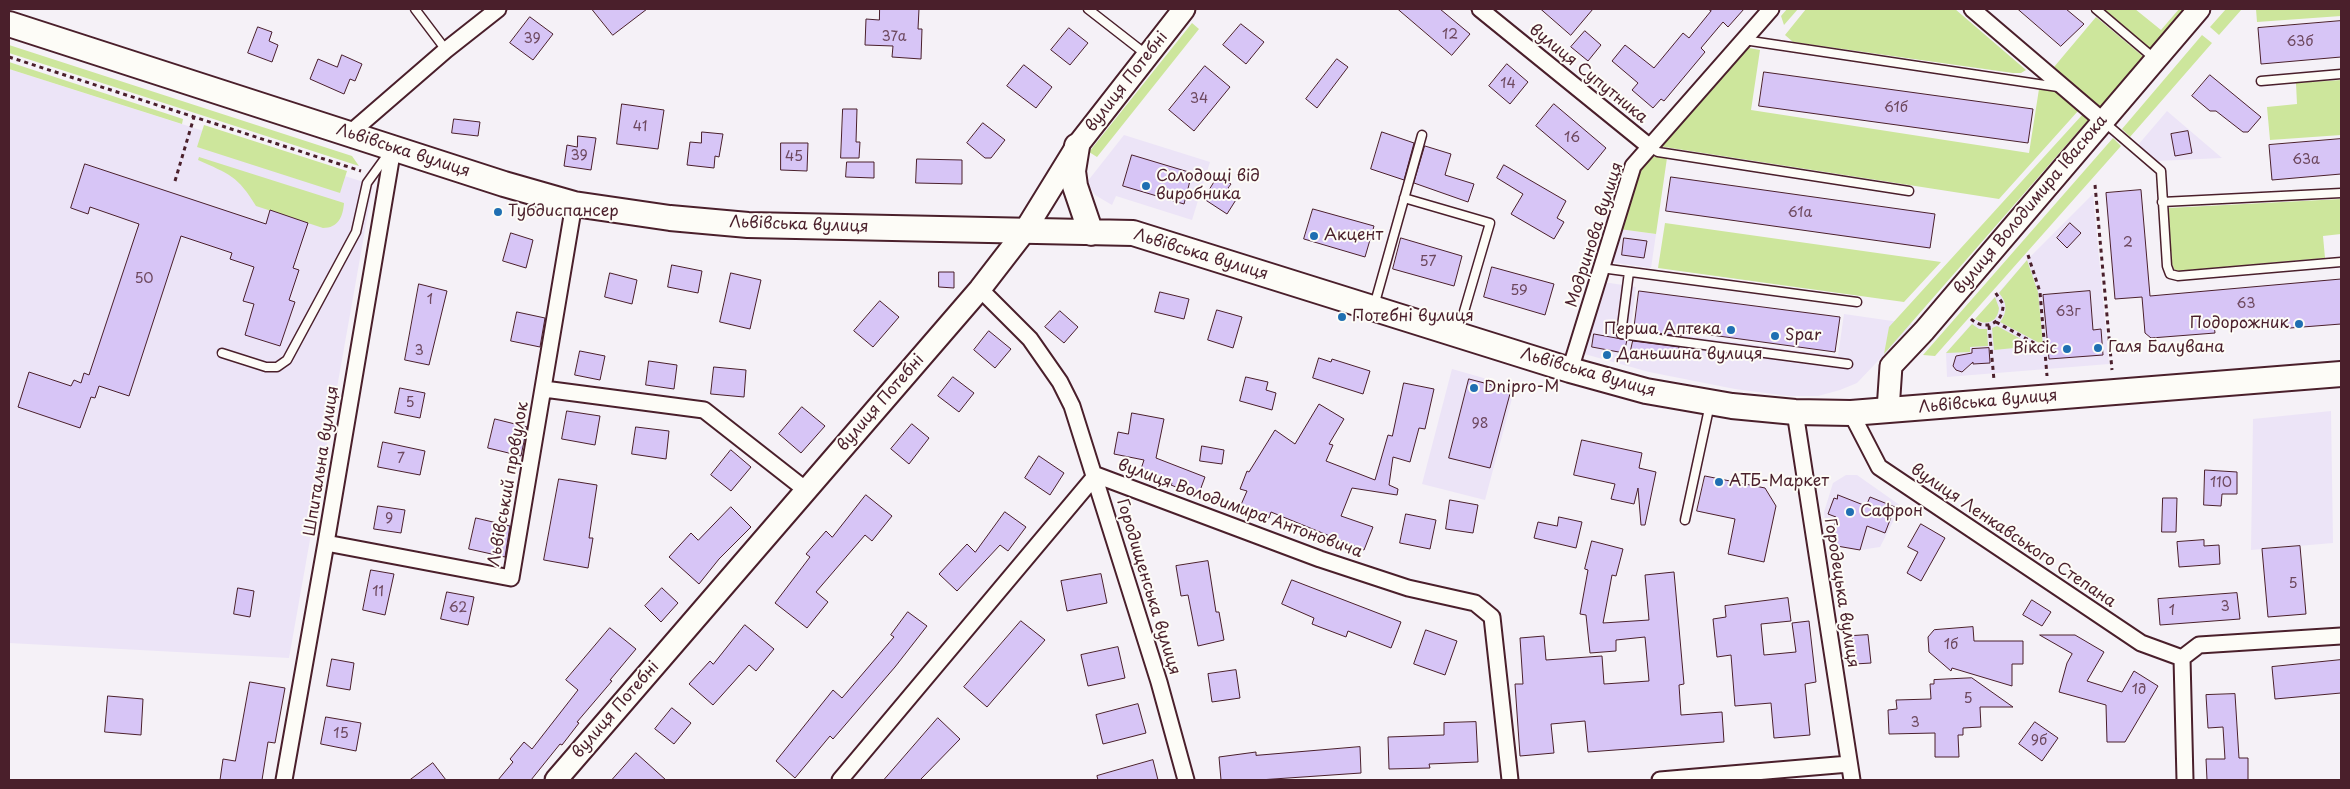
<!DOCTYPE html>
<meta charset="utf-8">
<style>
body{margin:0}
#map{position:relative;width:2350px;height:789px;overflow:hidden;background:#f5f1f7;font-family:"Playpen Sans",sans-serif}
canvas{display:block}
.frame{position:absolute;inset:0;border:10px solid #4a1f2b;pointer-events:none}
</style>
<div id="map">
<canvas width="2350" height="789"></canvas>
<div class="frame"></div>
</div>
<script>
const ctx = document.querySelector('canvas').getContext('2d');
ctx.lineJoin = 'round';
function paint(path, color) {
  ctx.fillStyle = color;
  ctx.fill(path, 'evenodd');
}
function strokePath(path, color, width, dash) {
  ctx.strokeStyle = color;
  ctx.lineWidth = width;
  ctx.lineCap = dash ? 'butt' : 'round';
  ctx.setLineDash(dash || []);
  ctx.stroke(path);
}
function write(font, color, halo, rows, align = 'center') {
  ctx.font = font + ' "Playpen Sans",sans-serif';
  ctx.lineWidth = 4;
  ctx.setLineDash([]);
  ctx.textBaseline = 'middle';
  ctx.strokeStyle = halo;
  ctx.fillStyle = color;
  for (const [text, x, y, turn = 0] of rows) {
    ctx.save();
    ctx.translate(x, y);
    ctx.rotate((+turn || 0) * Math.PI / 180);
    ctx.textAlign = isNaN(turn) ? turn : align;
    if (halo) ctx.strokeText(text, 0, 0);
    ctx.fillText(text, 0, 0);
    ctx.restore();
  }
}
paint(new Path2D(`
 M9,69L373,185L289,658L9,643Z
 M2167,111L2222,158L2157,161L2138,145Z
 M1124,135L1210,162L1192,220L1116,196L1112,205L1095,195L1087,182Z
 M2093,194L2109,364L1947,377L1946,353L2027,260Z
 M1619,229L1656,234L1651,268L1609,262Z
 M1603,282L1636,287L1631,328L1838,356L1844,314L1913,324L1857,383L1840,390L1818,396H1788L1735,389L1649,372L1581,353Z
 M1452,369L1515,387L1485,500L1422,484Z
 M2331,411L2333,543L2251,550L2253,419Z
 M1846,475H1857L1901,506L1880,547L1860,550L1831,545L1827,538L1824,512L1833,483Z`), '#ece4f7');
paint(new Path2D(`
 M1787,9H1798L1784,25L1781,16Z
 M1806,9H1955L2026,70L2021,73H2013L1793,42L1785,35Z
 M2104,9H2135L2161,30L2179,9H2186L2152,50Z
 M2226,9H2242L2219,35L2210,27Z
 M2256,9H2341V16L2257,22Z
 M2096,17L2145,58L2102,109L2054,67Z
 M1192,23L1199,29L1097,157L1089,152Z
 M2202,35L2212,43L2130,137L2122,129Z
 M9,45L352,156L359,166L9,53Z
 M1744,47L1760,50L1751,110L2029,153L2039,89L2057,92L2078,111L1999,199L1658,146Z
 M9,62L183,119L182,124L9,69Z
 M2341,80V135L2270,140L2267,107L2297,104L2296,83Z
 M2083,114L2089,119L1884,354L1889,327Z
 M204,125L347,171L340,193L197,147Z
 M2113,138L2121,146L1935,356L1923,355Z
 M1650,156L1667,158L1656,234L1619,229L1638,169Z
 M199,157L344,203C343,217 338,228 323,228L256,206C238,176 229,174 198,160Z
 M2341,199V234L2323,236L2325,258L2178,271L2174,269L2172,264L2168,208Z
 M1665,223L1941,262L1904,302L1658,268Z
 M2027,260L2038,292L2043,345L2000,322C2008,312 2007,302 1999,293Z
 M1995,297L1999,308C1998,321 1987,327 1975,319Z
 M1972,324L1979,329H1987L1988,346L1970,347V352L1946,353Z
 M1997,326L2034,346L1994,350L1992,328Z`), '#cde69c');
const building = new Path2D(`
 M592,9H647L613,35Z
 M880,9H919L918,29H922L921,59L892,57L893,46L865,45L866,19L879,20Z
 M1398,9H1440L1470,34L1452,55Z
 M1541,9H1593L1571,35Z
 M1708,9H1744L1728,27L1723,22L1701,48L1705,52L1664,101L1661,99L1653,108L1632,90L1638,83L1612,61L1625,45L1654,68L1683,33L1689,38L1711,11Z
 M2018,9H2066L2084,24L2061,46Z
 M530,17L553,34L533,60L510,43Z
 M2341,21V57L2261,64L2258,28Z
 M1241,24L1264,42L1246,64L1223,45Z
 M258,27L272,32L269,41L278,45L272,62L248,53Z
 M1069,28L1088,43L1070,65L1051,50Z
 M1585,31L1601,45L1588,61L1571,47Z
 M342,55L362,64L355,81L350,79L344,94L310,79L318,59L337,67Z
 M1337,59L1348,67L1317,108L1306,99Z
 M1507,64L1528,82L1510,104L1489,86Z
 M1024,65L1052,87L1036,108L1007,86Z
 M1205,66L1230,87L1194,131L1169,110Z
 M1764,72L2033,109L2028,143L1759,106Z
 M2210,75L2261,117L2248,132H2243L2216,111H2210L2192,96Z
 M622,104L664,110L658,149L617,144Z
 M1554,104L1606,148L1588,170L1536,126Z
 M843,109H857L856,142H860L859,158H841Z
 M454,119L480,122L478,136L452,133Z
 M983,123L1005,140L991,158H985L967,143Z
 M2188,131L2192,153L2175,156L2171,134Z
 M702,132L723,134L719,157L715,156L714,168L687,165L690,142L701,143Z
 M1382,132L1414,143L1404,180L1371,169Z
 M578,136L596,138L591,170L564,166L567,145L577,147Z
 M2341,139V174L2272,180L2269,145Z
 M781,143H808L807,171L781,170Z
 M1425,146L1451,154L1445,175L1474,184L1468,202L1414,183Z
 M1132,155L1192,173L1184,204L1123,186Z
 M917,159L962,160V184L916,183Z
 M847,162H874V178L846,177Z
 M85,164L266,224L270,210L308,223L293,268L299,270L289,300L295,302L280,346L245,335L254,304L243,301L254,267L230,259L232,253L181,236L129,396L99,386L95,398L91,397L80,428L18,407L29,372L71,386L74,380L81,383L84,373L89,375L139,224L90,207L88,214L71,208Z
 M1504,165L1566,201L1557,218L1564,222L1554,239L1511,214L1523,194L1497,178Z
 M1218,176L1231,184L1228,188L1239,195L1227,214L1204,199Z
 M1671,177L1935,214L1930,248L1666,211Z
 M2141,190L2150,296L2341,279V324L2277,329L2276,319L2214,324L2215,333L2151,338L2145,333L2142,297L2115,299L2106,193Z
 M1313,209L1374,226L1365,257L1304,239Z
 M2070,223L2081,233L2067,248L2057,238Z
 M511,233L533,240L526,268L503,261Z
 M1401,238L1462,256L1454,286L1393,269Z
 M1624,238L1647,241L1644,258L1622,255Z
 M672,265L702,271L698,293L668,287Z
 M1492,267L1554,284L1545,315L1484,297Z
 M939,272H954V288L939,287Z
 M610,273L637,280L632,304L605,297Z
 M731,273L761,280L750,329L720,322Z
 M419,284L447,291L429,365L405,360Z
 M1639,291L1840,317L1835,352L1682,331L1681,336L1634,330Z
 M2090,291L2093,330L2101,329L2103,355L2049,359L2043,295Z
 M1160,292L1189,299L1184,319L1155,312Z
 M880,301L899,317L873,347L854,331Z
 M1217,310L1242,317L1233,348L1208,340Z
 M1060,311L1078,327L1064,343L1045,327Z
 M517,312L545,318L540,347L511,341Z
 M989,331L1011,349L995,368L974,350Z
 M1594,334L1627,340L1624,353L1592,347Z
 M1633,341L1679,347L1677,360L1631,350Z
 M1989,348L1990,363L1973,364V362L1962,372L1956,370L1953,366L1956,356L1972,353V349Z
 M580,351L605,356L600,380L575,375Z
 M1319,358L1331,362L1332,359L1370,371L1363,394L1313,378Z
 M649,361L677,365L674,389L646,385Z
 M714,367L746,370L744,397L711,394Z
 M953,377L974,393L959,412L938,396Z
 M1246,377L1268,382L1266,390L1276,393L1272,410L1240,401Z
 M1469,379L1511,390L1490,468L1449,458Z
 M1404,383L1434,389L1425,429L1419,428L1410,462L1393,457L1389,485L1398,489L1397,495L1352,488L1341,516L1373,527L1364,550L1271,512L1269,518L1240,507L1247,491L1240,489L1247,471L1249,472L1275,430L1295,444L1319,404L1344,419L1329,444L1333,445L1326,461L1375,480L1388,435L1392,436Z
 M400,388L425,393L420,418L395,413Z
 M802,407L825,426L801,453L779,434Z
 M567,411L600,416L595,445L562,439Z
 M1132,413L1164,419L1156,458L1205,477L1198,496L1171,485L1172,483L1140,472L1144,460L1114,454L1118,432L1128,434Z
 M495,419L527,427L521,456L488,448Z
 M912,424L929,438L909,464L891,449Z
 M636,427L669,431L666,459L632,454Z
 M1582,440L1642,453L1639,468L1656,472L1645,525H1641L1638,488L1634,504L1611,499L1615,484L1574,475Z
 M383,442L425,451L420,475L378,467Z
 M1202,446L1224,450L1222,464L1200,461Z
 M731,450L751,467L731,491L711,475Z
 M1039,456L1064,473L1050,495L1025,478Z
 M2205,470L2237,472V494H2222L2221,506L2204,505Z
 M1705,476L1765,488L1776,506L1764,562L1728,554L1735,519L1697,511Z
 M559,479L597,485L589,538H593L588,568L544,560Z
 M866,495L892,516L872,541L865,535L816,592L828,602L807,628L775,603L810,557L806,554L826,531L832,537Z
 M1838,495L1866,506L1870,497L1895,507L1885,533L1867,526L1860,550L1831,545L1836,517L1828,514L1834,498L1837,499Z
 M2163,498H2177L2176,532H2162Z
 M1450,500L1478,505L1473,533L1446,529Z
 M378,506L405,510L401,533L374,529Z
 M731,507L751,527L719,559L699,584L669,557L691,533L698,540Z
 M1005,512L1026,527L1008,551L1000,545L957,591L939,574L967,544L975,552Z
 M1406,514L1436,520L1430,549L1400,543Z
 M1559,517L1582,522L1576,548L1534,538L1538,522L1557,526Z
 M476,518L510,526L505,557L469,549Z
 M1921,524L1945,538L1921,581L1907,573L1918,552L1908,547Z
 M2204,540V546L2219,545L2220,564L2179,567L2177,542Z
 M1592,541L1623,549L1616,576L1612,575L1603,623L1649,620L1645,575L1674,572L1684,684L1679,685L1681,715L1722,712L1724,742L1588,752L1585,721L1551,724L1554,753L1520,756L1515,684H1523L1520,638L1544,636L1546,660L1602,656L1604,684L1649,681L1645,637L1616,640V651L1590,653L1586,615L1580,614L1588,570L1585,569Z
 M2300,546L2306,614L2268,617L2262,549Z
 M1208,561L1216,612H1219L1224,640L1198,646L1188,595L1181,596L1176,566Z
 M371,570L394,574L385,615L363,610Z
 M1101,574L1107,603L1067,611L1061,581Z
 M1292,580L1401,622L1391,648L1348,631L1346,637L1312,624L1314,618L1282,604Z
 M238,588L254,591L250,617L234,614Z
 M662,588L678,603L661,622L645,606Z
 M447,592L474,597L468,625L441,619Z
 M2237,593L2240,619L2160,625L2158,599Z
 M1788,598L1791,621L1761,624L1764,655L1796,652L1792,623L1809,621L1816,682L1805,684L1810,735L1774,738L1771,703L1735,706L1731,655L1717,657L1713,619L1726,617L1725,606Z
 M2032,600L2051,612L2042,626L2023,615Z
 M908,612L927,626L895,667L833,739L830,736L795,778L776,761L833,690L842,698L894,637L891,635Z
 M1021,621L1045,640L987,707L964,687Z
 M745,625L774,649L756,671L749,665L713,705L689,684L710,661L713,664Z
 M1973,627L1974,641H2023V664H2012V686L1952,668L1951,671L1929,652L1928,637L1934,630Z
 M610,628L636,649L610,680L612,681L577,722L579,723L562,745L560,744L531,780H498L513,762L510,759L524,742L532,749L578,690L566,680Z
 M1426,630L1457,641L1445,675L1414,664Z
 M1868,635L1871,663L1855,664L1852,636Z
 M2040,635H2075L2104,652L2087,681L2122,692L2134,671L2158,686L2125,742H2107L2106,705L2059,692L2067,663L2072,654Z
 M1118,647L1125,678L1088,686L1081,655Z
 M332,659L354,663L350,690L327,686Z
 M2341,660V693L2275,699L2272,667Z
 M1236,670L1240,698L1212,702L1208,674Z
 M1972,678L2013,707H1980L1981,727L1963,728V735H1958L1959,757H1935V733L1889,734L1888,710L1897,709L1896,700L1931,699L1930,684H1934V680Z
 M250,682L285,688L275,743L268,742L262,780H220L223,759L235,761Z
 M2235,694L2239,758H2248V780H2207L2206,759H2225L2223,727L2208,728L2206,695Z
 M108,696L143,699L141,735L105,732Z
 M1138,704L1146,733L1103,744L1096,715Z
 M672,708L691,723L674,744L655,729Z
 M326,717L361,723L356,751L321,744Z
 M938,718L960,739L920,780H884Z
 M1476,722L1478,762L1429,764L1430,768L1389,769L1388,737L1444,735V723Z
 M2035,722L2058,738L2042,761L2019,744Z
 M1360,747L1361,773L1259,780H1221L1219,757L1256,752V755Z
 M636,753L666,780H612Z
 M1153,760L1158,780H1098L1097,776Z
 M433,763L446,780H410Z`);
paint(building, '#d7c5f6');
strokePath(building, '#4a1f2b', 1);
const lane = new Path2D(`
 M415,9L446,50
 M1088,9L1147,55
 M2096,9L2155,59
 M1744,40L2058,87
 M2261,81L2341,74
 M2104,122L2161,171L2167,266L2170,274L2178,276L2341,262
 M1650,147L1658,152L1909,191
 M1404,198L1490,223L1458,332
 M2162,202L2341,193
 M1601,268L1857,302
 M1629,272L1621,334L1848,364
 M1374,306L1422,135
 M222,353L266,367H277L287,360L356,232L367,183L388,154
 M1685,520L1710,404`);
const street = new Path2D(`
 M1480,9L1650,147
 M1972,9L2102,120
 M349,134L446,50L498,9
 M980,289L1030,339L1060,382L1072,406L1159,682L1186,780
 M1570,370L1633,166L1771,9
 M544,389L704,410L806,490
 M1795,412L1852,780
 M1851,413L1879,467L2141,643L2182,658L2199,645L2341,636
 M326,543L511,578L574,204
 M2182,658L2185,780
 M284,780L326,543L393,148
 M840,780L1096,475L1320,559L1408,588L1475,603L1492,617L1510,780
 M1660,780L1849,764`);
const secondary = new Path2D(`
 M1888,410L1891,366L1924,331L2199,9
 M556,780L980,289L1024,232L1077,146L1184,9`);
const primary = new Path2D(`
 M9,24L504,184L574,204L670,218L748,225L1133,233L1570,370L1646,391L1732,406L1795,412L1851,413L2341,374
 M1077,146L1073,171L1075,186L1091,233`);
strokePath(lane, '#4a1f2b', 11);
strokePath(street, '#4a1f2b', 19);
strokePath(secondary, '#4a1f2b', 25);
strokePath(primary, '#4a1f2b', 28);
strokePath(new Path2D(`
 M9,57L361,171
 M175,181L194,117
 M2095,185L2112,370
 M2028,255L2040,292L2047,376
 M1971,319C1985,332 2004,323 2003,304L1995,292
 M1996,322L2045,349
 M1989,326L1994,380`), '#4a1f2b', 3, [4, 4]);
strokePath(lane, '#fdfcf7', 8);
strokePath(street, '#fdfcf7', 15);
strokePath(secondary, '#fdfcf7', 21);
strokePath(primary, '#fdfcf7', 24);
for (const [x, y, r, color] of [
 [1146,186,5,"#1f6fb2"],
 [498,212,5,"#1f6fb2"],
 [1314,236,5,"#1f6fb2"],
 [1342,317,5,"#1f6fb2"],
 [2299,324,5,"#1f6fb2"],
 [1731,330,5,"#1f6fb2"],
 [1775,336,5,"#1f6fb2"],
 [2098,348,5,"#1f6fb2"],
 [2067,349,5,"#1f6fb2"],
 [1607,355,5,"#1f6fb2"],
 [1474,388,5,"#1f6fb2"],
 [1719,482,5,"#1f6fb2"],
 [1850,512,5,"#1f6fb2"]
]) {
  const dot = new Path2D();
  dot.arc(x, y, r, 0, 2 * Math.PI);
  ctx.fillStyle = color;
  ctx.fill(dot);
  strokePath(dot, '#fdfcf7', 2);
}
write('14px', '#6d485e', null, [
 ["12",1450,35],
 ["37а",894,37],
 ["39",532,39],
 ["63б",2300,42],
 ["14",1508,84],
 ["34",1199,99],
 ["61б",1896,108],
 ["41",640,127],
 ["16",1572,138],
 ["39",579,156],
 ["45",794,157],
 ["63а",2306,160],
 ["61а",1800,213],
 ["2",2128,243],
 ["57",1428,262],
 ["50",144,279],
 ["59",1519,291],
 ["1",430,300],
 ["63",2246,304],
 ["63г",2068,312],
 ["3",419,351],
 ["5",410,403],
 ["98",1480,424],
 ["7",401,459],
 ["110",2221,483],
 ["9",389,519],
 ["5",2293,584],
 ["11",378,592],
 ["3",2225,607],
 ["62",458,608],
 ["1",2172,611],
 ["1б",1951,645],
 ["1д",2139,690],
 ["5",1968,699],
 ["3",1915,723],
 ["15",341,734],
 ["9б",2039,741]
]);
write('16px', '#4a1f2b', '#fdfcf7', [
 ["вулиця Супутника",1588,74,39],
 ["вулиця Потебні",1127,82,-52],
 ["Львівська вулиця",403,151,18],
 ["вулиця Володимира Івасюка",2031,205,-50],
 ["Львівська вулиця",799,225,2],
 ["Модринова вулиця",1595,235,-72],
 ["Львівська вулиця",1201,255,17],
 ["Львівська вулиця",1588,373,16],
 ["Львівська вулиця",1988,402,-5],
 ["вулиця Потебні",881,403,-49],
 ["Шпитальна вулиця",322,461,-81],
 ["Львівський провулок",509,484,-80],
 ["вулиця Володимира Антоновича",1240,509,20],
 ["вулиця Ленкавського Степана",2013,536,34],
 ["Городищенська вулиця",1148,587,73],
 ["Городецька вулиця",1841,593,81],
 ["вулиця Потебні",616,710,-49]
]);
write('16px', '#4a1f2b', '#fdfcf7', [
 ["Солодощі від",1156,177],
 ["виробника",1156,195],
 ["Тубдиспансер",508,212],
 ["Акцент",1324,236],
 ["Потебні вулиця",1352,317],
 ["Подорожник",2289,324,"right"],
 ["Перша Аптека",1721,330,"right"],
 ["Spar",1785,336],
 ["Галя Балувана",2108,348],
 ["Віксіс",2057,349,"right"],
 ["Даньшина вулиця",1617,355],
 ["Dnipro-M",1484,388],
 ["АТБ-Маркет",1729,482],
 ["Сафрон",1860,512]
], 'left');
</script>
